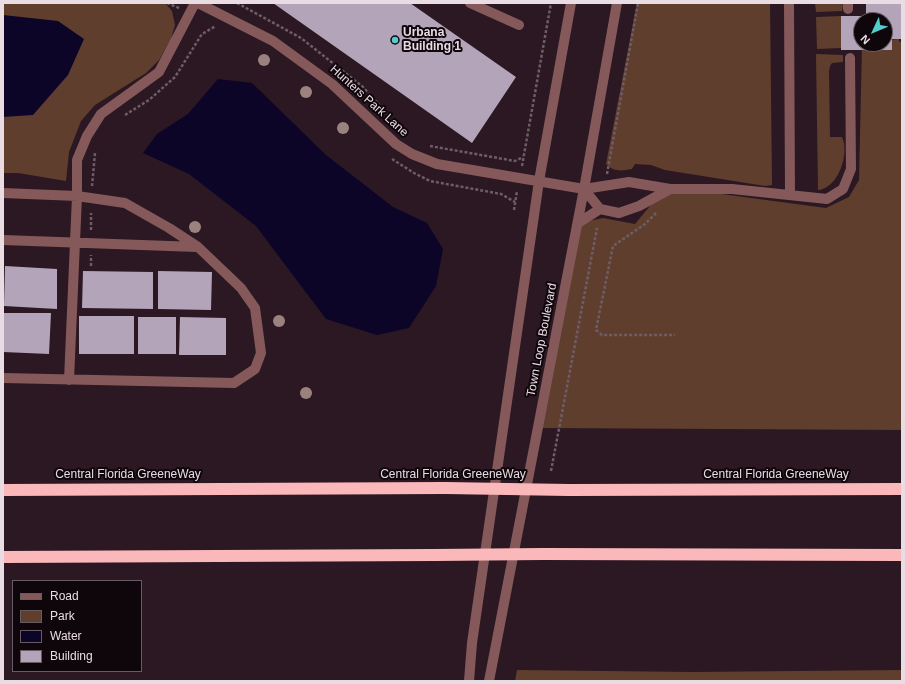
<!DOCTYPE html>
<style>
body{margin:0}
#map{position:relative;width:905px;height:684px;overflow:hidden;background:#2b1822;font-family:Arial,sans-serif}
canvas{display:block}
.frame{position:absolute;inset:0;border:4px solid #eadce3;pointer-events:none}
.legend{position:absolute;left:12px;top:580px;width:130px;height:92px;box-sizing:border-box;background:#0e060a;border:1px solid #665c61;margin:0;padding:5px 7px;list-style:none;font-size:12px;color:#eadce3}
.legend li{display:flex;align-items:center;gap:8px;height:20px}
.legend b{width:20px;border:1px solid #665c61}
.north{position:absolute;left:853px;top:12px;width:40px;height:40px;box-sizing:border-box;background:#0e060a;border:1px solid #665c61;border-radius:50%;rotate:226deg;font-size:11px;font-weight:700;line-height:16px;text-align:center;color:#eadce3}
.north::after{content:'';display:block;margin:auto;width:14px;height:18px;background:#52cdcc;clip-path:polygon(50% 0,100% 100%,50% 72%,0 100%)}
</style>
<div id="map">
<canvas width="905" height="684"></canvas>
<div class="frame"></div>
<ul class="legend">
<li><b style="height:5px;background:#85595a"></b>Road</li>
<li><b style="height:11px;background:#5f3e2e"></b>Park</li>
<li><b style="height:11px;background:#0c0528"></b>Water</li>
<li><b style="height:11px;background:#b3a4b9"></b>Building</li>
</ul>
<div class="north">N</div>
</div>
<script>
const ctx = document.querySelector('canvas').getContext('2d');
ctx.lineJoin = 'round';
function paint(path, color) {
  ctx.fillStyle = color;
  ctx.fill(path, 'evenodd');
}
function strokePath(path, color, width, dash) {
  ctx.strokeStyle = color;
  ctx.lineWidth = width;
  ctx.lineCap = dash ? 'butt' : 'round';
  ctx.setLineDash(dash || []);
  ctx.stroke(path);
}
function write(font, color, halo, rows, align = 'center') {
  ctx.font = font + ' Arial,sans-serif';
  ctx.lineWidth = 4;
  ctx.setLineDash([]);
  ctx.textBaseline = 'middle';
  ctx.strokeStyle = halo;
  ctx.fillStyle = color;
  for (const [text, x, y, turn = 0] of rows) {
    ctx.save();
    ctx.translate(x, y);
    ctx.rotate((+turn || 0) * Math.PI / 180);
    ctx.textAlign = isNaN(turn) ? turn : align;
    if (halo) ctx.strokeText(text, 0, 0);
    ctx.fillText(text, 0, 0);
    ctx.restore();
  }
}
paint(new Path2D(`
 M3,3H165L172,11L175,25L171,39L159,60L146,73L95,105L81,121L69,152L66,181L18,173H3Z
 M637,3H770L772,185L765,186L665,170L651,165L635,164L632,169C621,171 614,172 606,164Z
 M815,3H841L843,5L842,11L816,12Z
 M842,16L841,48L817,49L816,17Z
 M899,39V42L902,41V430L538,428L578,223L603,218L635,224L654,201L670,189L699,191L826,208L849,197L859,180L862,44H885V40Z
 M816,54L843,55V62L832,63L830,66L829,71L830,137H842C850,153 838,189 818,190Z
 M517,670L692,672L902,670V681H515Z`), '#5f3e2e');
paint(new Path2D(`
 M3,15L58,21L84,39L68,75L33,115L3,117Z
 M218,79L252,83L326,155L393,207L427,223L443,249L436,286L409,328L377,335L326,319L256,226L189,174L143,153L157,134L188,114Z`), '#0c0528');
paint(new Path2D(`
 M273,3H410L516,77L472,143Z
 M866,3H902V39H892V50H841V16H866ZM861,20H885V44H861Z
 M5,266L57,269V309L4,306Z
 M83,271L153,272V309L82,308Z
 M158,271L212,272L211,310L158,309Z
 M3,313H51L49,354L3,352Z
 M79,316H134V354H79Z
 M138,317H176V354H138Z
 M180,317L226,318V355H179Z`), '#b3a4b9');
strokePath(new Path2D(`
 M167,3L179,8
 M237,3L301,38L363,87L398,126
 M125,115L149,100L175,77L202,34L216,26
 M430,146L515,161L523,157
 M392,159L414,173L430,181L501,194L515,202
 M522,166L551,3
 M607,174L638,3
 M92,186L95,153
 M514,210L517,191
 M656,213L645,224L613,246L596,330L602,335H675
 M91,230V213
 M91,266V255
 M551,471L597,228`), '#6e5d66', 2.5, [3, 2]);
strokePath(new Path2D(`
 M198,3L273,41L332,84L396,144L412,154L437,164L584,189L629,182L670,189H732L827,199L843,189L851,169L850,58
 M470,3L519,25
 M789,3L790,195
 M848,3V9
 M584,189L600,209
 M3,193L77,196L69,380
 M578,223L600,209L619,213L639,206L670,189
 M3,240L197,247
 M3,378L234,383L255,369L261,353L255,308L241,288L198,247L169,228L125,203L77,196V160L87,136L101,114L159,72L195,3
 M469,681L472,643L539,181L571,3
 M489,681L584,189L617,3`), '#85595a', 10);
strokePath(new Path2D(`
 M3,490L445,488
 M569,490L902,489
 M543,554L902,555
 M3,557L434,555`), '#fbb8ba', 12);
strokePath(new Path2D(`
 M445,488L569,490
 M434,555L543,554`), '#fbb8ba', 12);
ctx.fillStyle = '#9b827e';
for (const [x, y] of [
 [264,60],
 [306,92],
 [343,128],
 [195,227],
 [279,321],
 [306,393]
]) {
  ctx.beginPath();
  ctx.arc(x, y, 6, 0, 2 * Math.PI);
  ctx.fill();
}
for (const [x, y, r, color] of [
 [395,40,4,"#52cdcc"]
]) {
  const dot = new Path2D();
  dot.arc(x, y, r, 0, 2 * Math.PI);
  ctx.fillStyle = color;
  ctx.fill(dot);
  strokePath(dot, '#0e060a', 1.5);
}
write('bold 12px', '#eadce3', '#0e060a', [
 ["Urbana",403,33],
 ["Building 1",403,47]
], 'left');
write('12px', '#eadce3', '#0e060a', [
 ["Hunters Park Lane",369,101,42],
 ["Town Loop Boulevard",542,340,-79],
 ["Central Florida GreeneWay",128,475],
 ["Central Florida GreeneWay",453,475],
 ["Central Florida GreeneWay",776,475]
]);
</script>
